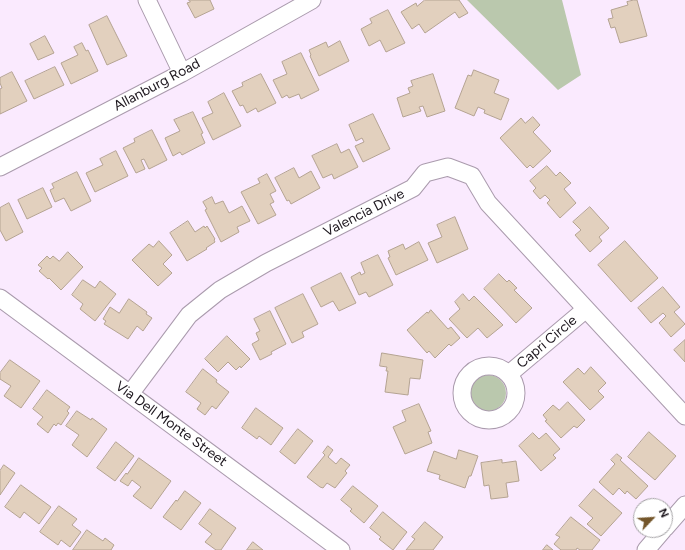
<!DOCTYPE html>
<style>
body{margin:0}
#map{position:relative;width:685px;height:550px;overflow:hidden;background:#faeafe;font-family:Figtree,sans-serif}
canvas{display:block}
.north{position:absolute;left:633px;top:498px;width:40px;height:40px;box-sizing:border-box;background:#fff;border:1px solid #a4a2a5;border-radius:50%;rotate:65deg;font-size:11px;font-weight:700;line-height:16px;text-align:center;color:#1c161d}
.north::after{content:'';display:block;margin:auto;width:14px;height:18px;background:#74562a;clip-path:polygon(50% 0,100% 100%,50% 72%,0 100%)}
</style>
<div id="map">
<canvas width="685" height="550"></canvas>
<div class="north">N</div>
</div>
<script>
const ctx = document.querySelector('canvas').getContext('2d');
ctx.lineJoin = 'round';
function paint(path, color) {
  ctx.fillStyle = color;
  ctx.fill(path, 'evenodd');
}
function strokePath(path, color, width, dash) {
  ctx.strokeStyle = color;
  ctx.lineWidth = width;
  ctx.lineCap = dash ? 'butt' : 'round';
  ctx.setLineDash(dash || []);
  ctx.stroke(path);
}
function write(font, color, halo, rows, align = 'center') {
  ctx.font = font + ' Figtree,sans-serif';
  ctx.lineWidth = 3.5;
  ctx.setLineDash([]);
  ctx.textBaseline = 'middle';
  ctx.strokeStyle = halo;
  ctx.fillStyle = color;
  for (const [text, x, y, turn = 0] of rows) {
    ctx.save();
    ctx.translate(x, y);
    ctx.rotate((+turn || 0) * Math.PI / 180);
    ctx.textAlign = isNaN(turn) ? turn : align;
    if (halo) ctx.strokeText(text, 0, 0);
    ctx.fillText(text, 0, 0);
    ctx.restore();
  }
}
paint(new Path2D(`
 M467,0H562L581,75L558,90Z
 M470 393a18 18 0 1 1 36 0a18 18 0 1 1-36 0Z`), '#bac8ad');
const building = new Path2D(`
 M189,0H210L214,9L195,18L187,3L190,2Z
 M425,0H459L468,13L459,18L455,12L425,33L419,24L412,29L401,12L416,3L417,6Z
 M634,0H637L647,36L620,43L615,27L611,28L608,19L613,18L611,10L628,5L627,2Z
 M388,10L405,43L386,52L380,40L369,46L361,29L372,23L370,19Z
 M107,16L127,56L107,65L89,25Z
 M45,36L54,53L38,60L30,44Z
 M340,41L349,61L319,76L310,56L311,55L309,50L326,42L328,47Z
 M82,43L86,51L88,50L98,71L71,84L61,63L78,55L74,47Z
 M301,53L319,90L301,99L299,94L289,98L287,95L282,98L273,80L287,74L282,62Z
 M55,67L64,85L34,99L25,81Z
 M474,70L499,80L494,93L509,99L501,120L484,113L485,110L478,107L474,116L455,108L468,75L471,76Z
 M12,72L27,101L0,114V89L2,88L0,83V78Z
 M261,74L276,103L258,112L256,108L247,113L243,105L240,106L232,91L243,86L242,83Z
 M433,74L445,111L427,117L423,106L419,107L421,111L403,117L397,98L410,93L408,88L413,86L411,81Z
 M224,93L241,126L213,140L202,118L213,113L208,102Z
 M193,112L203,133L201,134L205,143L182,155L180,152L173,156L165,138L180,131L174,120Z
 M373,114L390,149L363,162L355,146L364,142L362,138L356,141L349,125Z
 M533,117L540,125L533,132L551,151L533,168L530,165L527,168L500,138L521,118L525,123Z
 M152,130L167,160L149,169L144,159L141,160L145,169L136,173L123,148L135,142L134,139Z
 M337,144L341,153L349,149L358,167L334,179L332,174L323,178L312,156Z
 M116,151L128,176L95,192L86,173L103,165L100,159Z
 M547,166L556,176L560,172L571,183L564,189L576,203L560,218L547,203L550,200L545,195L540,199L533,191L536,188L530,181Z
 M294,168L299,178L311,171L320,188L291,204L289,200L287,201L275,178Z
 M77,172L91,201L71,211L64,198L55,202L50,190L54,188L52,184Z
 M267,174L276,191L270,194L274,202L270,204L276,215L258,224L241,192L260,183L258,179Z
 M43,188L52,207L27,219L18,200Z
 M212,197L215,204L223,201L229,213L242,206L250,221L237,227L239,232L221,242L205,210L207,209L203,202Z
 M9,203L23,232L6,241L0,230V208Z
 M590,207L609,228L599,237L602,241L590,252L575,235L581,230L573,222Z
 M455,217L468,249L437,263L428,243L442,237L437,225Z
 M188,221L195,232L204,226L205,228L207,226L215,239L214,240L215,242L206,248L207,249L187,261L170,233Z
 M159,241L172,255L163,264L172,273L158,286L132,260L149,244L153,247Z
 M625,241L658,278L631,302L598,265Z
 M419,242L428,260L396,275L388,258L390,257L388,251L403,244L405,249Z
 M68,252L83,267L61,290L49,278L48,279L39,271L42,268L38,265L47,256L50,259L53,256L59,261Z
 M378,255L393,285L369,297L366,292L359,295L351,277L360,272L361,275L365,273L361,263Z
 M341,273L356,303L339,311L333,301L321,307L311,288Z
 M499,274L507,282L509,280L517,288L514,290L532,308L516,323L484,289Z
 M83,280L95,288L100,281L116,294L95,321L80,309L83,304L72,295Z
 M663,287L680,307L674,312L685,324L671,337L659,323L666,316L663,313L651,323L638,308Z
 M303,294L318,324L302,332L304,337L292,343L275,308Z
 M463,294L469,301L474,296L503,325L487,338L478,328L467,338L449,319L460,309L455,302Z
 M129,299L147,312L146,314L152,318L143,331L137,326L128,339L104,324L106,321L103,319L110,307L119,313Z
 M431,310L448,329L451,327L460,338L451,346L449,344L435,358L429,351L427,353L407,330L427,312L428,313Z
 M270,311L286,344L271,352L272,354L260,360L252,344L259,340L256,333L260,331L254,319Z
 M227,336L250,359L241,368L240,366L236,370L228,362L218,372L205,359Z
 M685,340V362L674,350Z
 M382,353L423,360L420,379L410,378L408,395L385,392L388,371H386L387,367L380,366Z
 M10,360L40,381L21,408L4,396L11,386L0,379V373Z
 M591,367L606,383L598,391L604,397L590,410L563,382L578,368L584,374Z
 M203,369L217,380L216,382L229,392L216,409L212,406L205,415L197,409L201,403L186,392Z
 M47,390L70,407L67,411L69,413L61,425L58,423L56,426L54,424L48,433L37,424L43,417L33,409Z
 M568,402L585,420L577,428L574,426L561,438L545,421L547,420L543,415L553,405L559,410Z
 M419,404L431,431L428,432L432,443L405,454L393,427L406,421L402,411Z
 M256,408L283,428L271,445L259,436L257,439L242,428Z
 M77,411L91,420L92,418L107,429L87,457L72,445L79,435L66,426Z
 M298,429L313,441L295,464L280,452Z
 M649,432L676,456L655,480L628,457Z
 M533,433L539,439L546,433L560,449L553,455L556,458L541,471L519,446Z
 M116,442L134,456L115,481L97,468Z
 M328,446L333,450L328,457L336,464L341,458L350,465L345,471L347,473L335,488L327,483L323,488L320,487L307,477L325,455L323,453Z
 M459,450L478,456L471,476H469L465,488L439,479L440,475L427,471L434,451L456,459Z
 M617,454L622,458L620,460L648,486L636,499L627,491L625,494L619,488L613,495L599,482L615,464L611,460Z
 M139,458L171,481L151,509L133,496L141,487L132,480L128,486L120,481L126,473L127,474Z
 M502,460V463L516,461L519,481L506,483L508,497L491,499L489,485L484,486L481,463Z
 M4,465L15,473L0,495V471Z
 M21,485L51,507L39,524L24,512L20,518L5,507Z
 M353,486L378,506L364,523L350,511L352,509L341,500Z
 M594,489L622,513L601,536L587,524L593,518L579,506Z
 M185,491L201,503L181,530L163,517L176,500L177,501Z
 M59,506L77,519L72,525L81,532L70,547L61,540L58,545L40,532Z
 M210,509L236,528L221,550H216L205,542L212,534L199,524Z
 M383,512L407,532L393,550L379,539L381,537L370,528Z
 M571,517L600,540L592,550H580L577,548L576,550H561L554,544L560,537L556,535Z
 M425,522L443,537L433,550H406L415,539L412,537Z
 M87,530L103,541L105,538L114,545L111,550H73Z
 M253,542L263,550H247Z
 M547,545L553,550H543Z`);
paint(building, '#e2d0be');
strokePath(building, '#b4a392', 1);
const street = new Path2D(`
 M147,0L182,73
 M0,167L182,73L312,0
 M0,298L341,550
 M462 393a27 27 0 1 1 54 0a27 27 0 1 1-54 0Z
 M509,374L586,309
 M130,394L189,315L220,290L266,263L413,188L425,173L448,167L472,176L488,203L685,416
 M665,528L685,505
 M646,550L663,530`);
strokePath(street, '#aa9bad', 19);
strokePath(street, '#fff', 17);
write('14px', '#1c161d', '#fff', [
 ["Allanburg Road",157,85,-28],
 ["Valencia Drive",364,213,-27],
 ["Capri Circle",547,342,-40],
 ["Via Dell Monte Street",171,424,36]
]);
</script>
